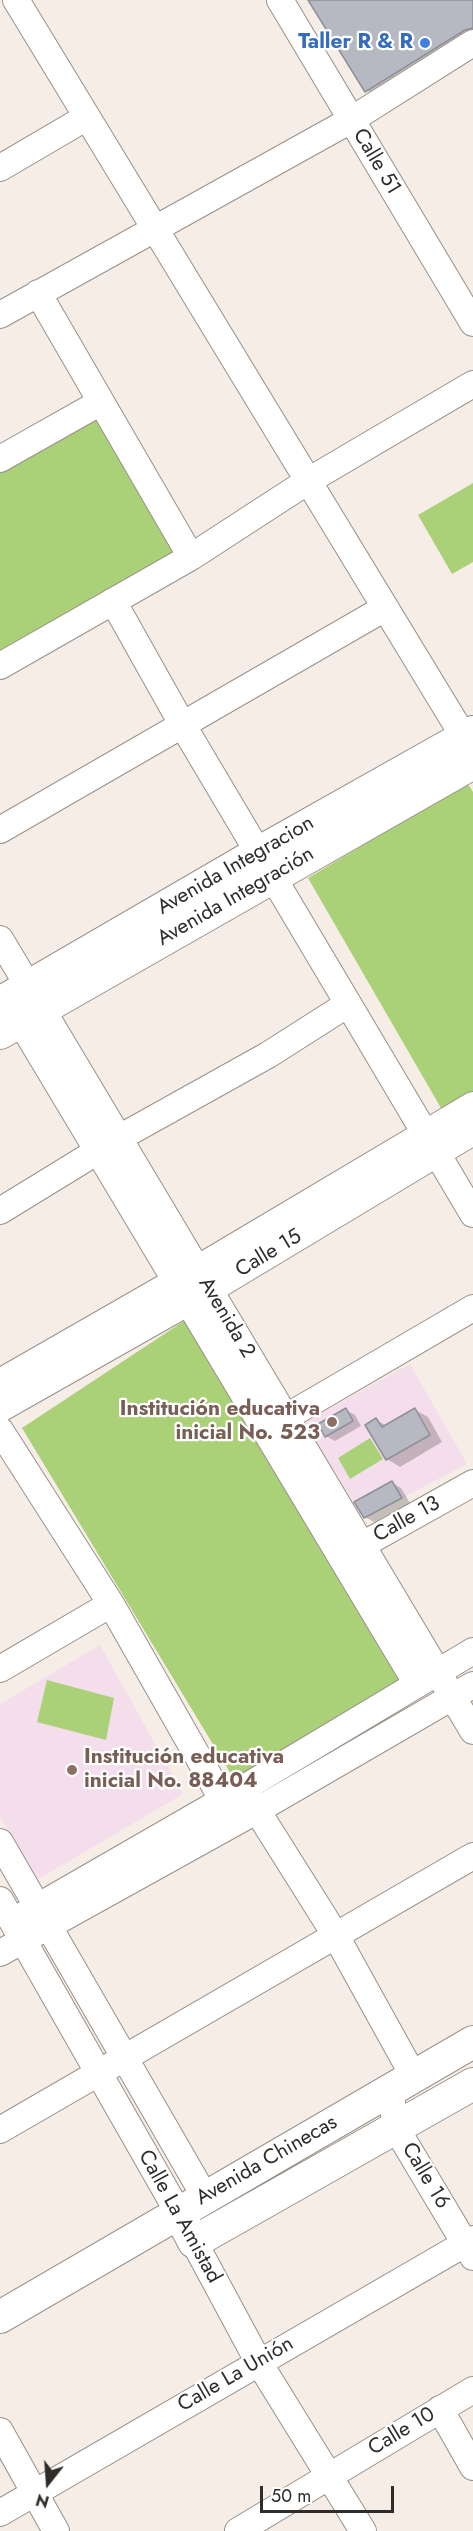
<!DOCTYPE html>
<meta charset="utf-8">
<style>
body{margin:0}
#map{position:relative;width:473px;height:2531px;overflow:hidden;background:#f6ede6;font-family:Jost,sans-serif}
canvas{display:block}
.north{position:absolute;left:18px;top:2453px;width:60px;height:60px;-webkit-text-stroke:4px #fff;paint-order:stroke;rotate:197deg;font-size:16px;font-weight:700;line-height:24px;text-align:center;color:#2f2c29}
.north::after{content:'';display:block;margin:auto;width:21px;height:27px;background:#2f2c29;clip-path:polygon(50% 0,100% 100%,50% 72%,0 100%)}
.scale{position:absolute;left:260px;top:2486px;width:134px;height:27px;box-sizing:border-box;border:3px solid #2f2c29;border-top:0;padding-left:8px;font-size:18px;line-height:21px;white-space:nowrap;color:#2f2c29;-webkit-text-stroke:4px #fff;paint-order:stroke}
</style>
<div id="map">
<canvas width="473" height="2531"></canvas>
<div class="north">N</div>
<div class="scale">50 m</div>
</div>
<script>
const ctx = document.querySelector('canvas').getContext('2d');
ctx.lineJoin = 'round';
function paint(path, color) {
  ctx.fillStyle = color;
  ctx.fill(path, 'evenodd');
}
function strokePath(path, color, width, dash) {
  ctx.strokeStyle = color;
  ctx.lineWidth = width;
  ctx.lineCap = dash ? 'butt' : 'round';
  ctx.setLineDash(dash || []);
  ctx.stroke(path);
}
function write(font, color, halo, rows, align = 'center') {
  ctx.font = font + ' Jost,sans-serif';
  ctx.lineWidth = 4.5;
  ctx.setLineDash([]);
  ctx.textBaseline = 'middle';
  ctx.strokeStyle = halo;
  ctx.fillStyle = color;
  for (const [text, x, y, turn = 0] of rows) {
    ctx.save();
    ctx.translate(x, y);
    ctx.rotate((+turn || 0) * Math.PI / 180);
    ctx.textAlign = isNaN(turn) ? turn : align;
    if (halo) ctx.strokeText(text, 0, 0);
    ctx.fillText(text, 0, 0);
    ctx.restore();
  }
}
paint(new Path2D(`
 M410,1364L467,1464L364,1518L304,1423Z
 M100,1645L183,1794L37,1880L0,1817V1704Z`), '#f4deec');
paint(new Path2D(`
 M98,412L182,555L0,659V469Z
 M473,483V562L452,574L418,515Z
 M467,783L473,792V1099L445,1115L308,878Z
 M187,1319L404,1689L240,1789L22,1428Z
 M370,1438L383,1459L350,1479L338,1458Z
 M47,1680L114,1698L106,1740L37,1722Z`), '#abd178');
paint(new Path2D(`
 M309,0H473V44L382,100L366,90Z
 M346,1410L355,1415L361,1426L335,1441L326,1436L320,1424Z
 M415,1410L428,1417L442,1442L400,1467L387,1459L376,1420L387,1426Z
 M392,1483L401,1488L410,1503L374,1522L365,1517Z`), '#0003');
const building = new Path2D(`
 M308,0H473V28L465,30L365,92Z
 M346,1408L353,1421L325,1437L318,1424Z
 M415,1408L430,1435L386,1460L365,1425L376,1418L382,1427Z
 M392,1481L402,1498L364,1518L354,1502Z`);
paint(building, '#b7b9c2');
strokePath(building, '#8e8f99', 1.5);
const minor = new Path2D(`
 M16,0L473,752
 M280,0L473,323
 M0,168L87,117
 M38,293L191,557
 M0,315L351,120L473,43
 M0,459L101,402
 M113,601L182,724L473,1214
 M0,666L191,557L308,481L473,384
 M0,830L385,608
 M0,939L473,1731
 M20,1021L417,1684
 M0,1211L119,1138L268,1055L348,1004
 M0,1382L197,1269L473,1105
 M0,1409L210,1290L473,1132
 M271,1426L473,1308
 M0,1430L111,1604L222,1799
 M348,1553L473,1483
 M0,1669L111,1604
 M248,1796L336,1936L414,2077
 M0,1842L205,2197
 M0,1900L178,2212
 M13,1921L244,1788L473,1651
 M0,1953L256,1811L473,1685
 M390,2090L396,2128L473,2257
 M0,2130L473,1856
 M194,2242L258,2361L363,2531
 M440,2409L473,2467
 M0,2431L56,2531
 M0,2513L473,2239
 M238,2531L473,2390`);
const major = new Path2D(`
 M0,1003L258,853L473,732
 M0,1033L473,763
 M178,2212L194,2242L473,2084
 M0,2317L473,2042`);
strokePath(minor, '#989089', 28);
strokePath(major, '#989089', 34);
strokePath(minor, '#fff', 26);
strokePath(major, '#fff', 32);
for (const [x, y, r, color] of [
 [425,43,6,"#3f7fe0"],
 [332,1422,6,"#8d6e63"],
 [72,1770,6,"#8d6e63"]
]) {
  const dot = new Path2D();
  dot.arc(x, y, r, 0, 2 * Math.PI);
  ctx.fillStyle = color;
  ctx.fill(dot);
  strokePath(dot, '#fff', 2);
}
write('bold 21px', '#366cbe', '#fff', [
 ["Taller R & R",413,43]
], 'right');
write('21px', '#2f2c29', '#fff', [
 ["Calle 51",376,162,59],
 ["Avenida Integracion",236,866,-30],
 ["Avenida Integración",236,897,-30],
 ["Calle 15",269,1254,-31],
 ["Avenida 2",226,1318,59],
 ["Calle 13",407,1520,-29],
 ["Avenida Chinecas",267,2161,-30],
 ["Calle 16",425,2176,59],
 ["Calle La Amistad",179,2217,61],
 ["Calle La Unión",236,2375,-30],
 ["Calle 10",402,2432,-31]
]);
write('bold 21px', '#785e54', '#fff', [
 ["Institución educativa",320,1410],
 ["inicial No. 523",320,1434],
 ["Institución educativa",84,1758,"left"],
 ["inicial No. 88404",84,1782,"left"]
], 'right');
</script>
